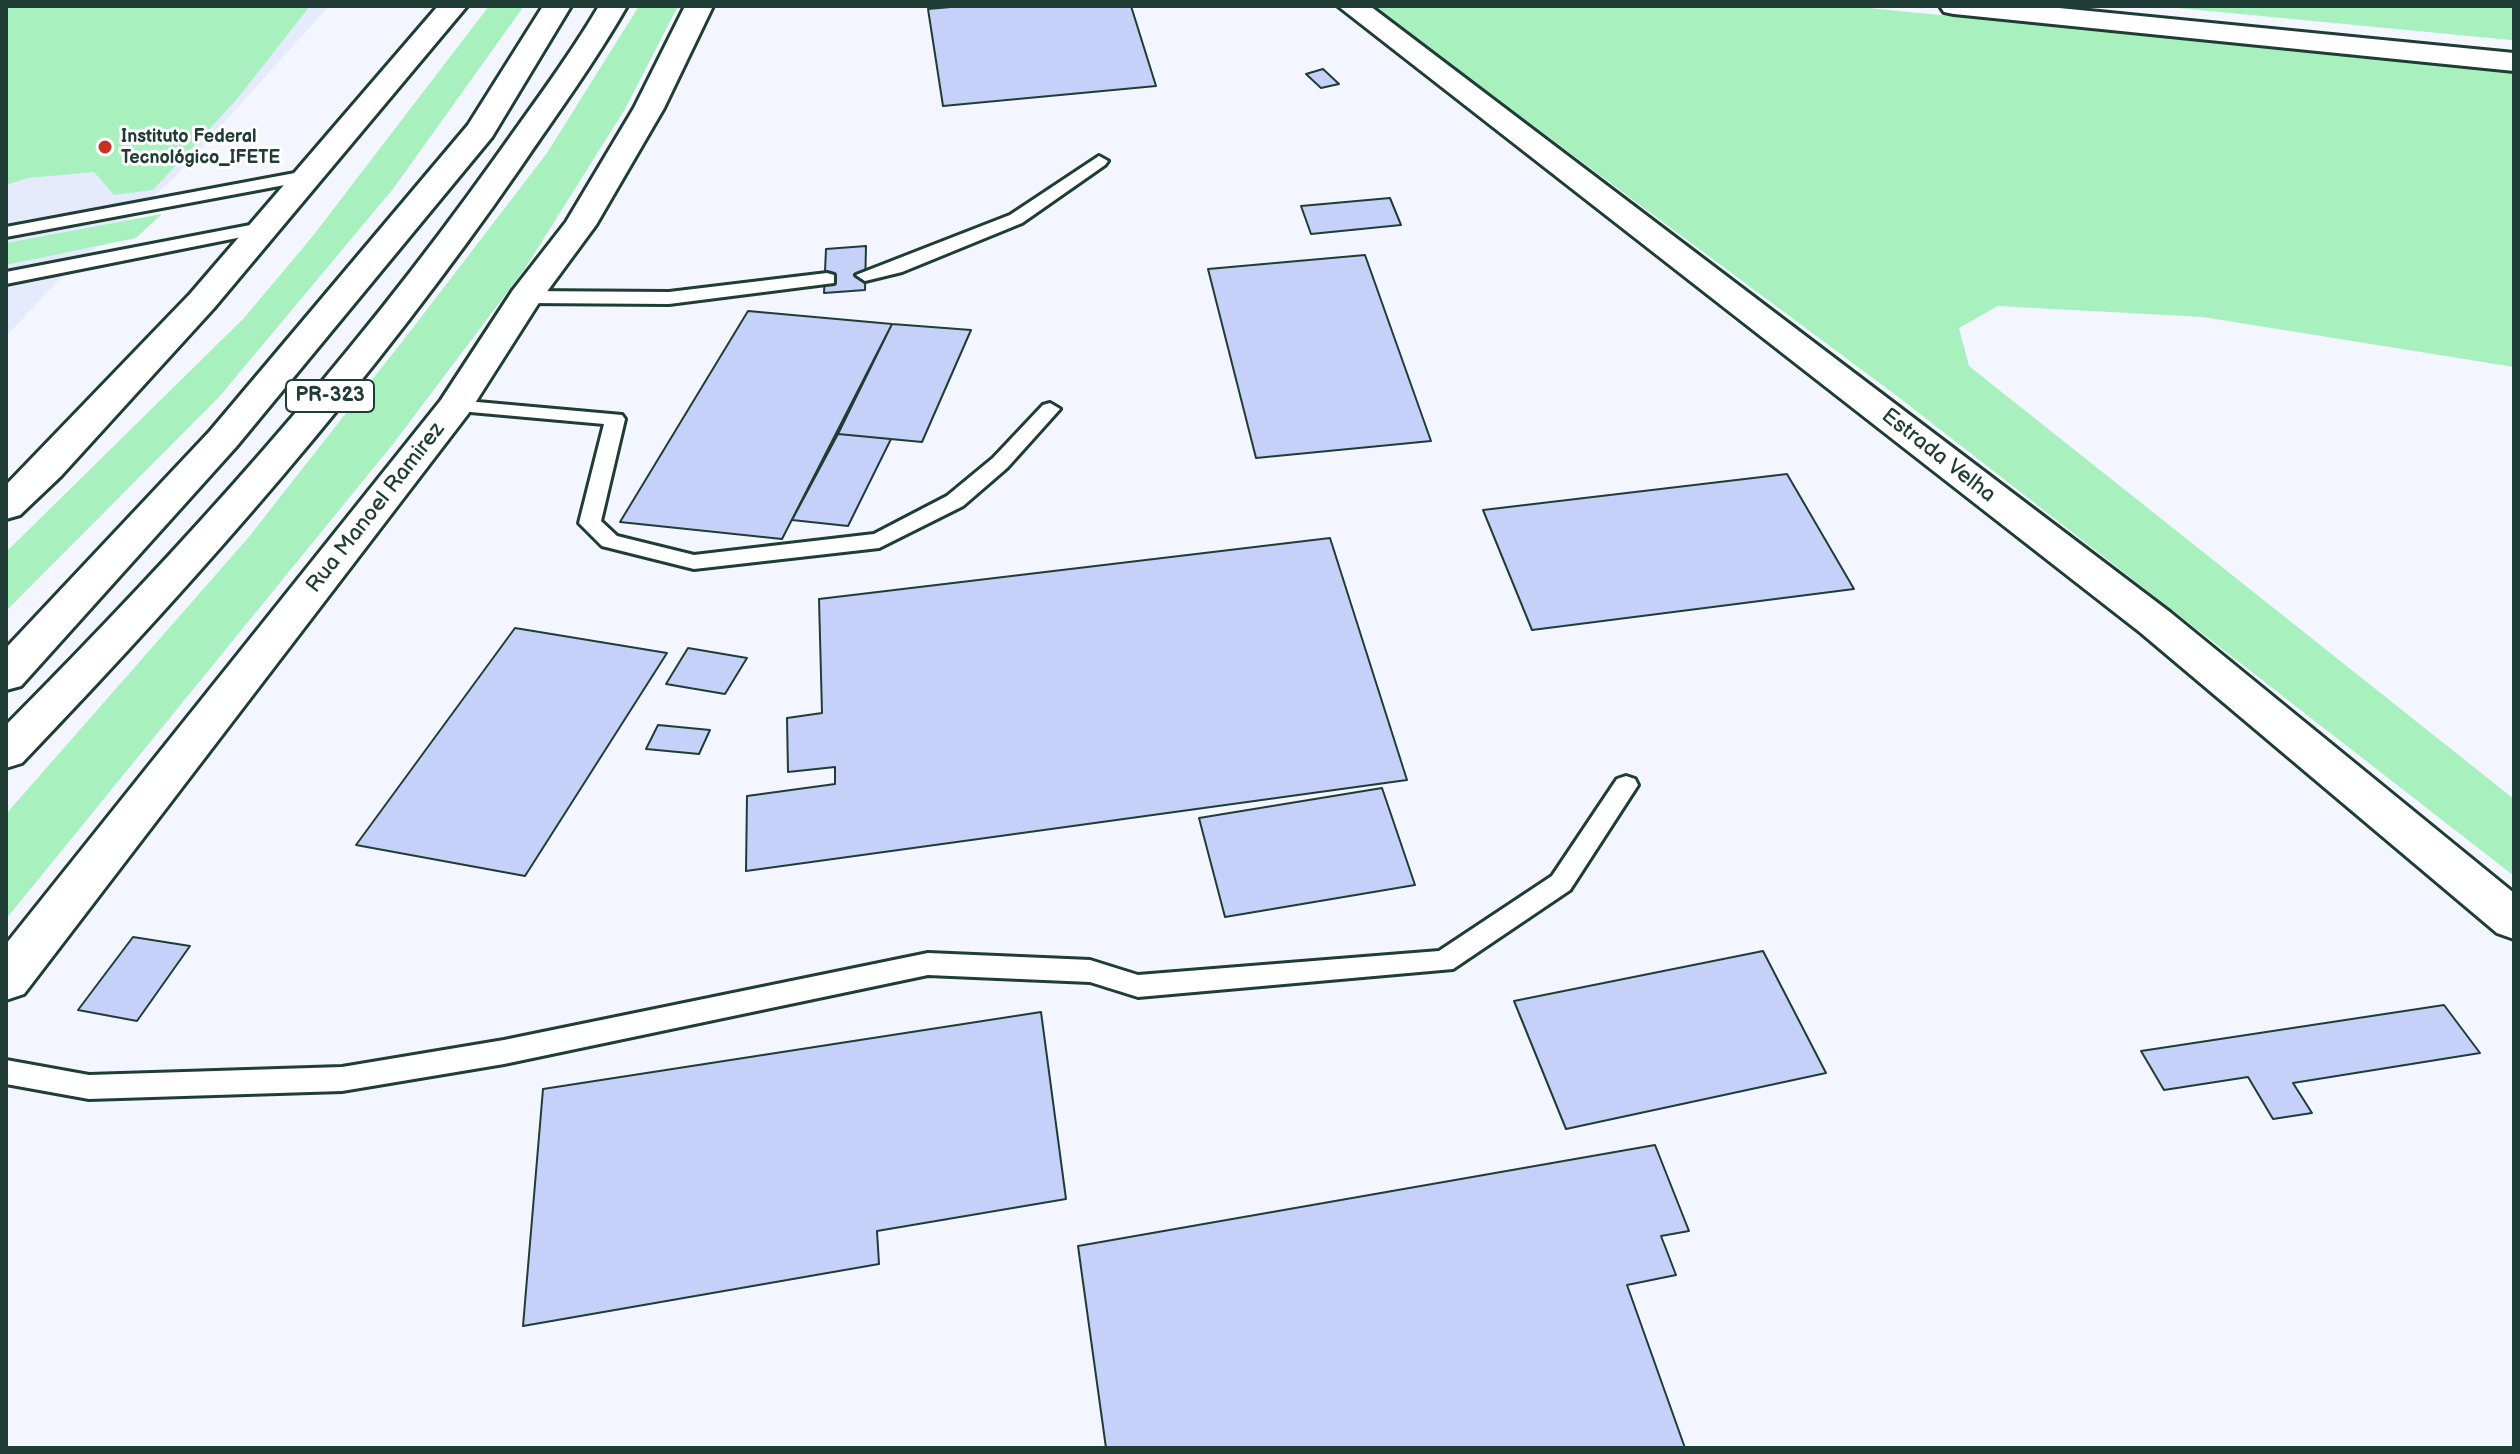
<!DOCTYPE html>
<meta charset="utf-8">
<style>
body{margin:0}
#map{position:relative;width:2520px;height:1454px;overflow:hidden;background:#f3f6fe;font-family:"Balsamiq Sans",sans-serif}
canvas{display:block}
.frame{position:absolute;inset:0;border:8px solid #1f3d34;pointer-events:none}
</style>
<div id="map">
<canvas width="2520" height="1454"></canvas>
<div class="frame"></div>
</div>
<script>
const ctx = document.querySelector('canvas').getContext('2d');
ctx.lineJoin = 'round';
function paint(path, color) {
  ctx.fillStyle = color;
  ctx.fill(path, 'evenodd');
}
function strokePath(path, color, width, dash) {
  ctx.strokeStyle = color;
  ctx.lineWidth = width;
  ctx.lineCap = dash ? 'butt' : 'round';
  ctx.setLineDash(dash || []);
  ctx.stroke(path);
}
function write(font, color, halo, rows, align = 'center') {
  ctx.font = font + ' "Balsamiq Sans",sans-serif';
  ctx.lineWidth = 6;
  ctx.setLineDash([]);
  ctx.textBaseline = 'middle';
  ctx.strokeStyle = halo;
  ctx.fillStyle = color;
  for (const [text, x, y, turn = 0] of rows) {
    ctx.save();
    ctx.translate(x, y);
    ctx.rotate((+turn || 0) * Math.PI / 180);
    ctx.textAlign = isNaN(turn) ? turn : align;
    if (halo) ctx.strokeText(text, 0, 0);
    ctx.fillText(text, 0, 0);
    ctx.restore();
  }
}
paint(new Path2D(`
 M6,6H329L173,179L59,280L6,336Z`), '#e5ebfc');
paint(new Path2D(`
 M6,6H310L237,99L153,190L114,195L94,172L28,178L6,185Z
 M489,6H524L393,189L219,397L6,611V552L244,318L312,237Z
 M639,6H678L625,109L524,270L393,444L6,919V814L248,538L412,329L547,153Z
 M1372,6H1848L2514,71V367L2203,317L1998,306L1959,328L1969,366L2514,799V876L1897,396Z
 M2157,6H2514V40H2511Z
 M162,214L136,238L6,265V243Z`), '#a8f1bf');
const building = new Path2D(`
 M962,6H1131L1156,86L943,106L928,9Z
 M1323,69L1339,84L1321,88L1306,74Z
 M1390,198L1401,225L1311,234L1301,206Z
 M866,246L865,290L824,293L826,249Z
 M1365,255L1431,441L1256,458L1208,269Z
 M748,311L892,324L782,539L620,522Z
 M892,324L971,330L922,442L838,434Z
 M838,434L891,439L848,526L792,520Z
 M1787,474L1854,589L1532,630L1483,510Z
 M1330,538L1407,780L746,871L747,796L835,784V767L788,772L787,718L822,713L819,599Z
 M515,628L667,653L525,876L356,845Z
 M688,648L747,658L725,694L666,684Z
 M658,725L710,730L699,754L646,749Z
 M1382,788L1415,885L1225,917L1199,818Z
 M133,937L190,946L137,1021L78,1010Z
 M1763,951L1826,1073L1566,1129L1514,1001Z
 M2444,1005L2480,1053L2293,1083L2312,1113L2273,1119L2248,1077L2164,1090L2141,1051Z
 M1041,1012L1066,1199L877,1231L879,1264L523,1326L543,1089Z
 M1655,1145L1689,1231L1661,1236L1676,1275L1627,1285L1685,1448H1106L1078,1246Z`);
paint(building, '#c5d1f8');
strokePath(building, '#1f3d34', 2);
const service = new Path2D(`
 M1099,156L1108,161L1105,165L1022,223L902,272L865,281L856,275L1010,215Z
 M311,170L320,175L317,179L6,237V227Z
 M266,222L272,223V231L6,284V272Z
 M827,273L834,275V283L669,304L525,303L516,297L525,291L669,292Z
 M455,400L622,415L625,419L601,521L617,536L694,555L874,534L947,496L993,458L1043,405L1050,403L1060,409L1007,468L963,506L879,548L694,569L602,546L579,523L604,424L448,410L445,406Z
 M1626,776L1635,779L1638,785L1570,890L1453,969L1138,997L1090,982L928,975L504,1064L342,1091L89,1099L6,1084V1060L89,1075L342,1067L504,1040L928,953L1090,960L1138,975L1439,951L1552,876L1617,779Z`);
const minor = new Path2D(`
 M1338,6H1370L2171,613L2514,893V939L2497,933L2141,633Z
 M1940,6H2039L2514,53V71L1954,14L1944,12Z`);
const primary = new Path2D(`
 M438,6H467L214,308L61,476L20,515L6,519V485L190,294Z
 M685,6H713L664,108L596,225L540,301L468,414L24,994L6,1000V944L441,400L513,290L566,222L634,108Z`);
const trunk = new Path2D(`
 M543,6H571L492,137L236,447L21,686L6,690V648L210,431L468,125Z
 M599,6H627C595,62 556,115 520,168C372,382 201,576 22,763L6,768V725C182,548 348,364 493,161C529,110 567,60 599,6Z`);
strokePath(service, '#1f3d34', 6);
strokePath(minor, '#1f3d34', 6);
strokePath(primary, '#1f3d34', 6);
strokePath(trunk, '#1f3d34', 6);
paint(service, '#fff');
paint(minor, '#fff');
paint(primary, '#fff');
paint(trunk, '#fff');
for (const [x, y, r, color] of [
 [105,147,8,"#c8321e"]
]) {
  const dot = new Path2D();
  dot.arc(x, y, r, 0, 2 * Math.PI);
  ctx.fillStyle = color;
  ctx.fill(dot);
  strokePath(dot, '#fff', 3);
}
write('bold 18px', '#1f3d34', '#fff', [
 ["Instituto Federal",121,137],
 ["Tecnológico_IFETE",121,158]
], 'left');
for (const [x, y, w] of [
 [330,396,88]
]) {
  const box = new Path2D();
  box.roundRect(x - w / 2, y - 16, w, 32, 6);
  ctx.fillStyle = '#fff';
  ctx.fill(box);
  strokePath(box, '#1f3d34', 2);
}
write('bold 20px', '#1f3d34', null, [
 ["PR-323",330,396]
]);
write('22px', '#1f3d34', '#fff', [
 ["Estrada Velha",1938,456,38],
 ["Rua Manoel Ramirez",376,508,-52]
]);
</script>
